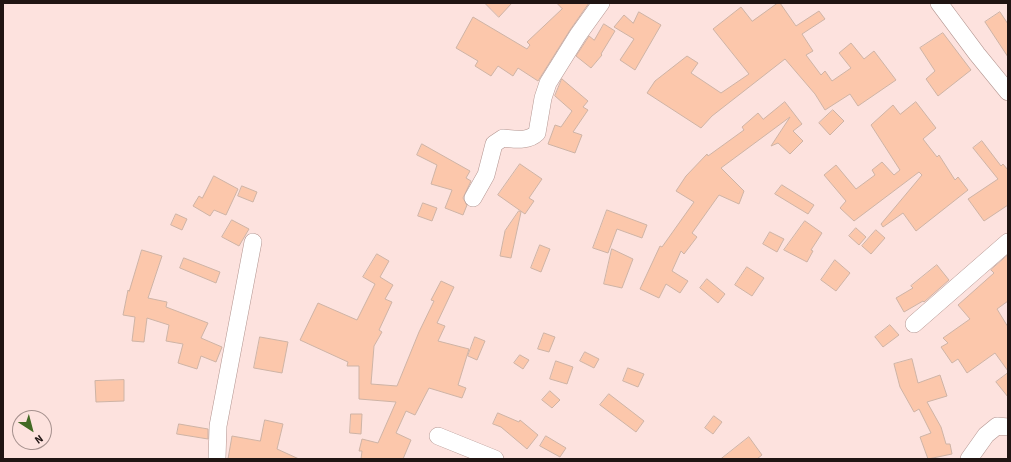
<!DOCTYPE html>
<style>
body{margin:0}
#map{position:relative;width:1011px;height:462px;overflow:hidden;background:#fde2de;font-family:"Source Sans 3",sans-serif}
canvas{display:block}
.frame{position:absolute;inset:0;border:4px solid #201513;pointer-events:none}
.north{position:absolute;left:12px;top:410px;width:40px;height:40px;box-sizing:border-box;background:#fde2de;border:1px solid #a5908d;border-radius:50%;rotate:144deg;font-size:11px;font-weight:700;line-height:16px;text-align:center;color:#201513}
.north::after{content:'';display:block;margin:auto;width:14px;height:18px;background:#436a25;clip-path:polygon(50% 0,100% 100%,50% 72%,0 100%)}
</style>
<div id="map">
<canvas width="1011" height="462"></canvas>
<div class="frame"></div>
<div class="north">N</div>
</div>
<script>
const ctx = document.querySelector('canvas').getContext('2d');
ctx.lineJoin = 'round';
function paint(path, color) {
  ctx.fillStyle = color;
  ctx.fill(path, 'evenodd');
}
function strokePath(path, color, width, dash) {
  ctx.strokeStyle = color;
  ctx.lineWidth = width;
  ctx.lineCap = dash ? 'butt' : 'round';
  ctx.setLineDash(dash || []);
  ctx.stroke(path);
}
const building = new Path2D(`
 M485,3H512L499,17Z
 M557,3H589L570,30L538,81L518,68L513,76L498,66L491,76L475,66L478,61L456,48L473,17L527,49L530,45L527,42L562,9Z
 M778,3H780L796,26L819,11L825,19L802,34L813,51L806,55L821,75L825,71L832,81L851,68L839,53L851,43L864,59L874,51L896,80L858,106L850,94L825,110L815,94L785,59L712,116L701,128L647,93L655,81L687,56L698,63L691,73L721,93L749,74L713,29L741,7L752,21Z
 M639,12L661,25L635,70L620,60L634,39L614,27L624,15L633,23Z
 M1000,12L1008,24V57L985,22Z
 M604,24L615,31L601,54L602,55L591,68L576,56L589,36L594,40Z
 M943,33L971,70L938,96L926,79L935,71L920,48Z
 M562,79L588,101L583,107L588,110L573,132L582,135L575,153L548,144L555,125L561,127L572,111L555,96Z
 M785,102L802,124L793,131L803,141L790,154L778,143L771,146L790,117L721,168L744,191L739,204L719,195L692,233L697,237L684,254L681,251L672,271L688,281L680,293L666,284L659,298L640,289L660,246L662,247L694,202L676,191L686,176L707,154L708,156L744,130L742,127L758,113L763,119Z
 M916,102L936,128L923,139L937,157L939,155L955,180L958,177L968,190L916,231L903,213L883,227L881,224L922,175L919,172L854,221L840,208L846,201L824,175L836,165L856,189L875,175L872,170L882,162L894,175L900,170L871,125L893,105L900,114Z
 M833,110L844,121L830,135L819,123Z
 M982,141L1001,166L1003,164L1008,170V205L984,221L968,199L998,179L973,148Z
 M422,144L470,171L466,178L471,181L463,198L467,205L463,215L445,208L452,190L431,184L437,165L417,155Z
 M520,164L542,179L529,198L534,201L525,214L498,195Z
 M214,176L238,189L226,215L214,210L210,216L193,206L199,196L202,198Z
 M782,185L814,205L808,214L775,194Z
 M242,186L257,192L253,202L238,196Z
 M423,203L437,208L432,221L418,216Z
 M607,210L647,225L642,238L617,229L608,253L593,248Z
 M519,211L521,212L511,258L500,256L505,231Z
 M176,214L187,219L182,230L171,225Z
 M232,220L249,229L239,246L222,237Z
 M805,221L822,233L811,250L813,251L807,262L784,250Z
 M856,228L866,237L859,245L849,236Z
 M876,230L885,238L871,254L862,246Z
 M770,232L784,239L777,252L763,244Z
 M540,245L550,249L541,272L531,268Z
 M612,249L633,259L622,288L604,284Z
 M142,250L162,256L148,298L167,302L166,307L208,323L201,338L222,347L216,362L201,356L197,369L178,363L183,344L166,341L169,325L147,318L144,342L132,341L135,317L123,315L128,290L129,291Z
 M377,254L389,261L380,277L393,285L385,299L392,302L379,330L382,332L374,346L371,384L397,386L419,332L434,301L431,300L441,281L454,287L437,323L445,326L438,341L469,349L458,385L466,388L462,398L429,388L415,415L406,411L396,433L411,440L403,459H361L362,451H359L362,439L378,443L396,402L359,399V366H347L348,362L300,340L318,303L357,320L375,284L363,277Z
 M1008,255V301L997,309L1008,327V371L995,353L967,373L958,359L952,363L941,347L948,343L943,338L970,319L958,305L994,273L991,270Z
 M184,258L220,272L216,283L180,268Z
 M835,260L850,273L836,291L821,280Z
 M937,265L949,280L924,302L923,301L904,312L896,298L913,288L911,286Z
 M747,267L764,278L752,296L735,285Z
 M707,279L725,294L718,303L700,288Z
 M890,325L899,335L883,347L875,337Z
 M544,333L555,337L549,352L538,349Z
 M260,337L288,342L282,373L254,368Z
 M475,337L485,341L477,360L468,356Z
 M585,352L599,359L594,368L580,361Z
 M520,355L529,360L523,369L514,363Z
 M912,359L918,383L940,375L947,396L927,402L941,427L946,444H950L952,454L928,459L920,437L931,433L919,409L914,412L900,387L894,364Z
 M556,361L573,367L567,384L550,379Z
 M628,368L644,374L638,387L623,381Z
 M1008,373V397L996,382Z
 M124,380V401L96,402L95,381Z
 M550,391L560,400L552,408L542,400Z
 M609,394L644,421L636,432L600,405Z
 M498,413L519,422L520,420L538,435L527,449L501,427L493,424Z
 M351,414H362L361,434L350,433Z
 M714,416L722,422L713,434L705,428Z
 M265,420L283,424L277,449L299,459H228L232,436L260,441Z
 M179,424L208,429V439L177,434Z
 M546,436L566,448L560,457L540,446Z
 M749,437L762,455L757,459H721Z`);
paint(building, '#fcc7ab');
strokePath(building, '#ceb3a5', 1);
const minor = new Path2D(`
 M939,3L977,54L1008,92
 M473,198L486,175L494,144L503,138C514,139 528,142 537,133L543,98L548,83L578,35L601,3
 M914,324L1008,242
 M438,436L495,459
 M217,459L218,426L253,242
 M969,459L986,435L997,426L1008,427`);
strokePath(minor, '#b39590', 18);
strokePath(minor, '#fff', 17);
</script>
